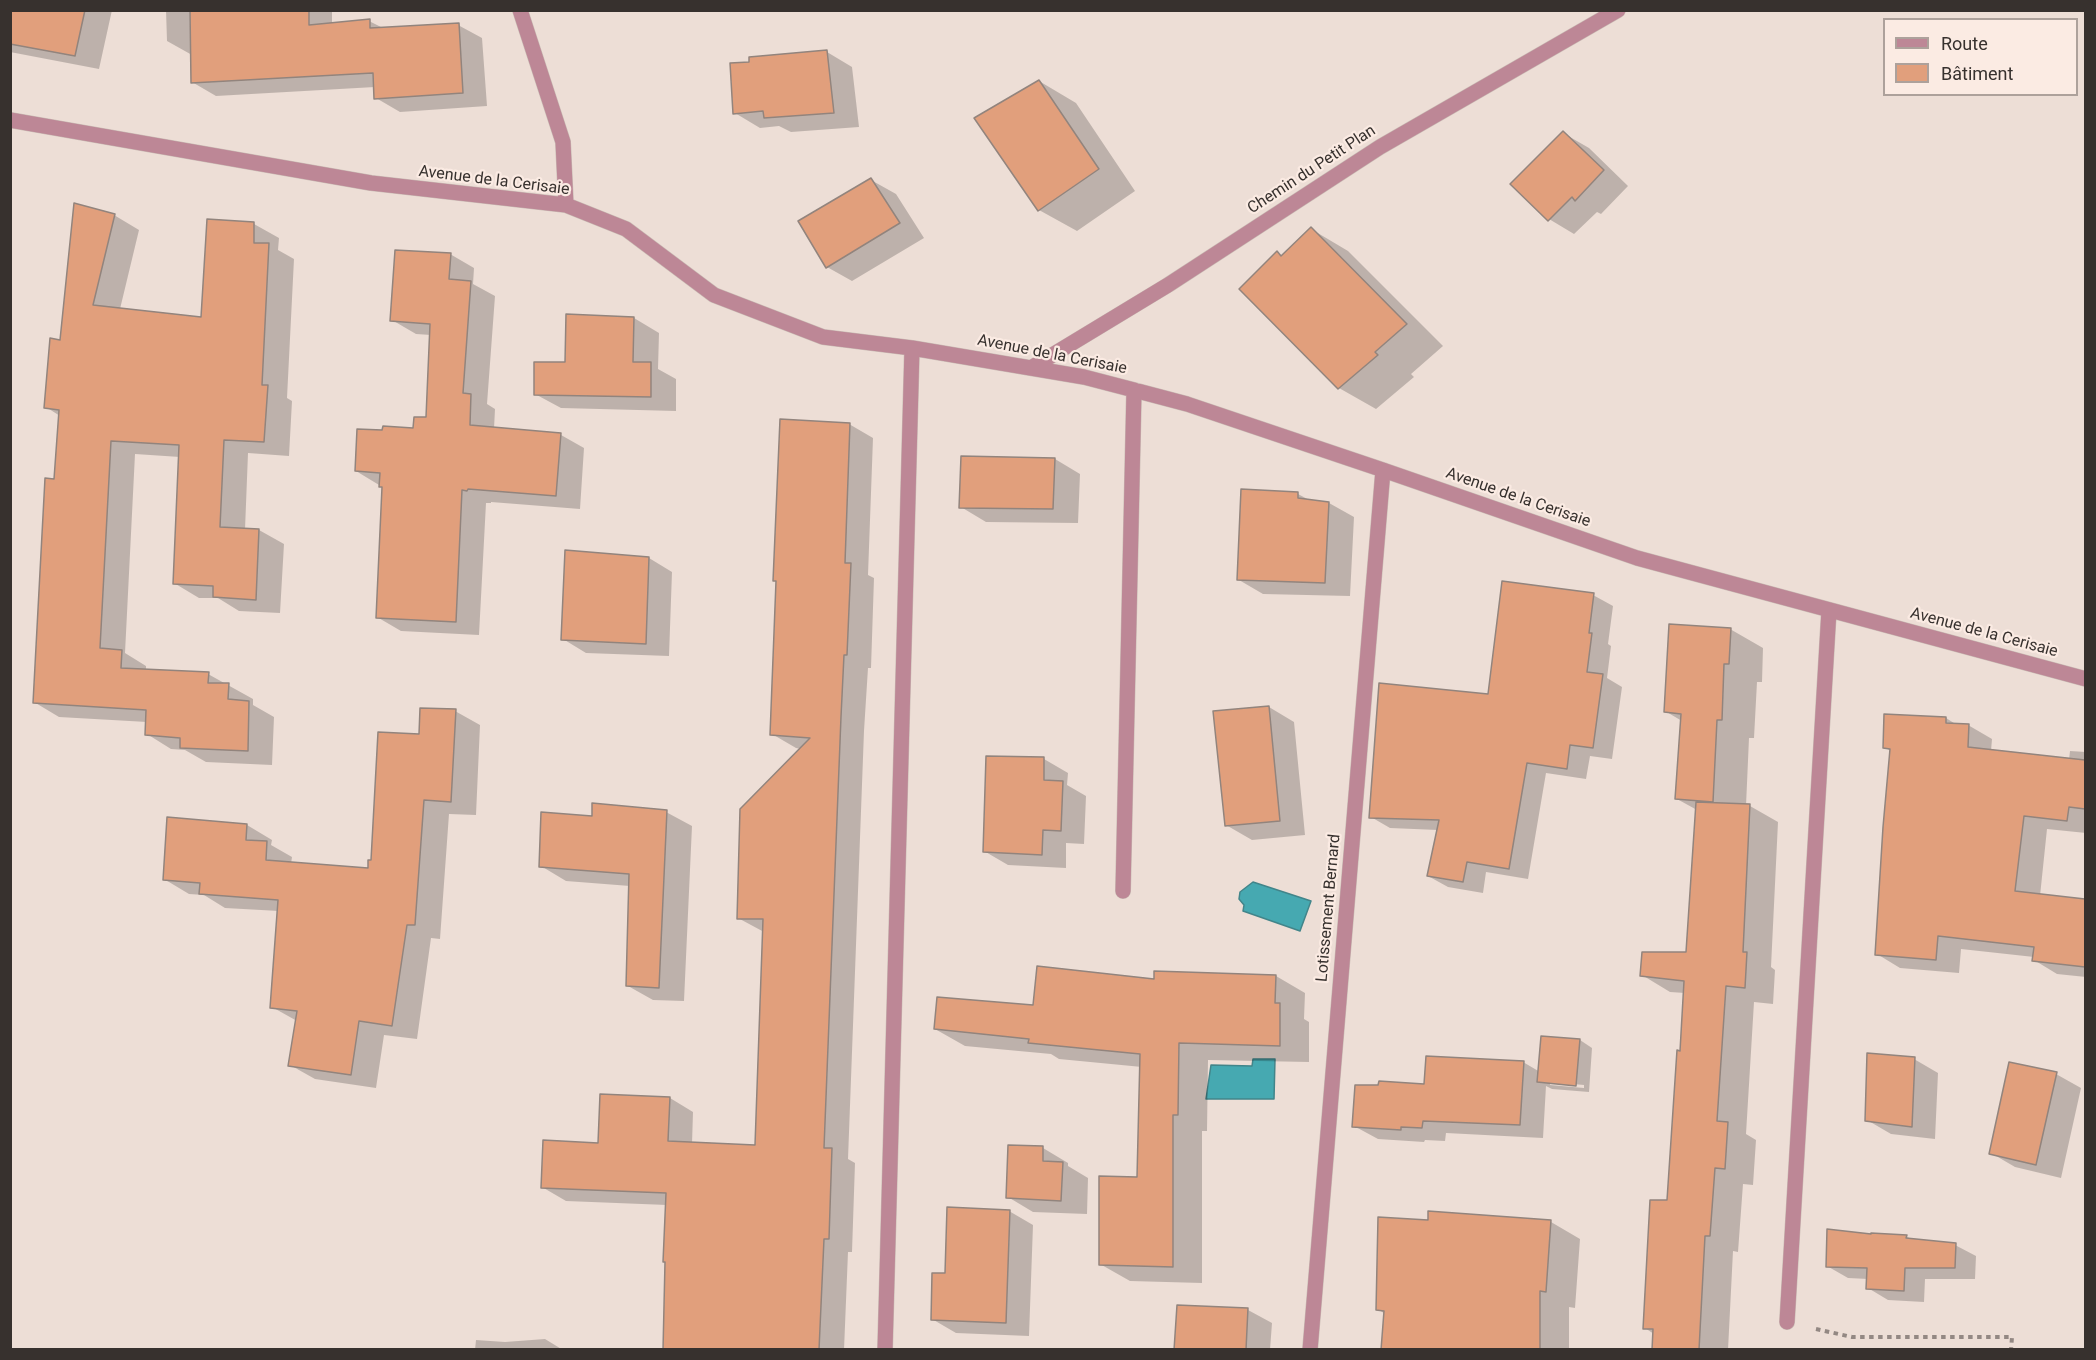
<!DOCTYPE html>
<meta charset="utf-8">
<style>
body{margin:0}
#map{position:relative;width:2096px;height:1360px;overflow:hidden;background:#edded6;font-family:Roboto,sans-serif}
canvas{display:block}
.frame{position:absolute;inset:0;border:12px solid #37312e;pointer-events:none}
.legend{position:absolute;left:1883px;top:18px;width:195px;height:78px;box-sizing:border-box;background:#fbebe3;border:2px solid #ada19b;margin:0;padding:8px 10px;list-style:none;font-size:18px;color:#37312e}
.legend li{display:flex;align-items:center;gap:12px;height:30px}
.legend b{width:30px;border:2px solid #ada19b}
</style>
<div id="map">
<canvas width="2096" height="1360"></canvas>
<div class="frame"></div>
<ul class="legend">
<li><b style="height:8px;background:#bd8796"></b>Route</li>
<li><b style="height:16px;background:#e19f7c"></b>Bâtiment</li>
</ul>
</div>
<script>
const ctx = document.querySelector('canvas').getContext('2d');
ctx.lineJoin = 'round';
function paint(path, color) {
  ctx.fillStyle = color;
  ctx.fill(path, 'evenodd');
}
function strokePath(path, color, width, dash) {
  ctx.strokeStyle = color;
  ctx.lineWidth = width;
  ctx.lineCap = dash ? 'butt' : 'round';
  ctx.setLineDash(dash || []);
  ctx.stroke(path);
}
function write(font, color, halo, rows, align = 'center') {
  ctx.font = font + ' Roboto,sans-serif';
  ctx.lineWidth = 4.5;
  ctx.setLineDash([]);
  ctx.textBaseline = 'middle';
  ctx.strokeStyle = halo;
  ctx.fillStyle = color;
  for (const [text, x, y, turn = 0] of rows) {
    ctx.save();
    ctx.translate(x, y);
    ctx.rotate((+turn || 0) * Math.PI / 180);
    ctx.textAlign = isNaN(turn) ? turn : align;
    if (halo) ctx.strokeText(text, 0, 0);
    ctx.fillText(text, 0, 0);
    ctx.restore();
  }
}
const water = new Path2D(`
 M1253,882L1311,901L1300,931L1243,911L1244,905L1239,899L1240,892Z
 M1253,1059H1275L1274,1099H1206L1211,1065L1252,1066Z`);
paint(water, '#46a9b1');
strokePath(water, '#42858a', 1.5);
paint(new Path2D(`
 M10,10H112L99,69L10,52Z
 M166,10H332V24L369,21L383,28L458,25L482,38L487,106L400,112L376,98L375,87L216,96L192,82V55L167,41Z
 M827,52L852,67L859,127L791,132L779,126L760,128L735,113Z
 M1039,81L1076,103L1135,191L1077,231L1039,210Z
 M1563,133L1589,148L1628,186L1601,214L1597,212L1574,234L1549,219Z
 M871,180L896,194L924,238L852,281L827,267Z
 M114,215L139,230L120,309L203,318L254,224L279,238L278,250L294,259L287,398L292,401L289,456L248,453L245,530H259L284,544L280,613L239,611L218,598H199L174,583L180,457L135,454L125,653L146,666V670L208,674L253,699V705L274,717L272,765L206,762L185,750L171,749L147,734V722L59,717L34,702L60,416L46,407L61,341Z
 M1311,229L1348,251L1443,346L1411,374L1414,377L1376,409L1339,388L1277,253L1283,256Z
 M450,254L474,268L473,284L495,296L487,404L495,409L494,429L561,435L584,448L580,509L491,502V503H486L479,635L401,631L377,617L384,488L356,471L428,419L431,335L416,334L392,320Z
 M568,316L634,318L659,333L658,369L676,379V411L561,408L535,394L566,364Z
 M849,424L873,438L868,575L874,578L871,668H868L864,731L848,1159L855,1163L852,1252H848L844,1350H751L667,1205L566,1201L542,1187L600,1145L670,1098L693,1112L692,1144L756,1146L764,932L738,918L801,749L796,748L772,734Z
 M1055,459L1080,474L1078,523L986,522L961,507Z
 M1298,494L1311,501L1329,503L1354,517L1350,596L1263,594L1239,580Z
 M566,552L649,558L672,572L669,656L586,653L563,639Z
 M1593,595L1613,606L1608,644L1611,646L1607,678L1622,687L1612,759L1590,756L1586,779L1546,773L1528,879L1486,872L1483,893L1448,887L1428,876L1438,830L1390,828L1371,817L1489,695Z
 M1730,629L1763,648L1762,682H1757L1754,738H1749L1746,806H1750L1778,822L1771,967L1775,970L1773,1004L1754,1002L1746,1134L1756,1140L1753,1185L1743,1184L1738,1252L1733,1251L1728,1350H1653L1654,1334L1645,1328L1669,1201L1685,993L1670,992L1642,975L1688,953L1697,810L1677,799L1682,721L1665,711Z
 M1269,707L1294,722L1305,835L1252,840L1226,825Z
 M455,711L480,725L476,815L449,814L440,939L431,938L417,1039L384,1035L376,1088L315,1079L290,1065L297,1021L272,1007L279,911L225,908L204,895L189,894L164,879L247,825L272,840L271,845L292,857L291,864L369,870L420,735Z
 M1946,718L1957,725H1968L1992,739L1991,751L2069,760L2070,751L2086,752V833L2047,829L2040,896L2086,901V977L2057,974L2034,960V957L1961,949L1959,973L1900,968L1877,954L1891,751L1884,747Z
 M988,757L1044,759L1068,773L1067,785L1086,796L1084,844L1066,843V868L1008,865L984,851Z
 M666,812L692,826L684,1001L653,1000L628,986L630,886L566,881L541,866Z
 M1276,976L1305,993L1304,1019L1309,1022V1062L1208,1060L1207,1131H1202V1283L1130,1281L1100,1264L1138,1178L1142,1067L1059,1059L1051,1054L965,1046L935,1029L1155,981Z
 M1542,1037L1580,1040L1592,1048L1589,1092L1552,1089L1546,1086L1543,1138L1446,1133L1445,1141L1425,1140L1424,1142L1378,1139L1354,1126L1425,1085L1523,1062L1540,1072ZM1550,1082L1584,1085V1088L1550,1085Z
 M1914,1059L1938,1073L1935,1139L1891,1134L1867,1120Z
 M2056,1074L2081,1088L2061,1178L2015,1167L1991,1153Z
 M1043,1148L1068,1163V1166L1088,1178L1087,1214L1033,1212L1008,1197Z
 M1009,1211L1033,1225L1029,1336L956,1333L932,1319L947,1274Z
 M1430,1222H1551L1580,1239L1575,1308L1569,1307V1350H1383L1385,1314L1378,1309Z
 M1872,1236H1906L1912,1240L1955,1245L1976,1256L1975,1279H1925L1924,1302L1888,1300L1868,1288V1279L1848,1278L1827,1266Z
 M1248,1310L1272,1323L1270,1350H1176Z
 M545,1339L563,1350H475L476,1340L505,1342Z`), '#0003');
const building = new Path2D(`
 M10,10H85L75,56L10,44Z
 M190,10H309V25L370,19V28L459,23L463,93L374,99L373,73L191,83Z
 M827,50L834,113L764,118L763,111L733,114L730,63L749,62V57Z
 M1039,80L1099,169L1038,211L974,118Z
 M1563,131L1604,170L1575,201L1572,197L1548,221L1510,184Z
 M871,178L900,223L826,268L798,221Z
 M74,203L115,214L93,305L201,317L207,219L254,222V243H269L262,385H268L264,442L224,440L220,527L259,529L256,600L213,597V586L173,584L179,445L111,441L100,648L122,650L121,668L209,672L208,683H229L228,699L249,701L248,751L180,748V738L145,735L146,710L33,703L45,478L54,479L59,410L44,408L50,338L60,340Z
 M1311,227L1407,324L1375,352L1378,355L1338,389L1239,289L1277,251L1281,256Z
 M395,250L451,253L449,279L471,281L463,393L471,394L470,425L561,433L556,496L468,489L467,491L462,490L456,622L376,618L382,487H379L380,473L355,471L357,429L382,430L383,426L413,428L414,417H426L430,324L390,321Z
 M566,314L634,317L633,362H651V397L534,395V362H565Z
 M780,419L850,423L845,563H851L847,655H844L841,717L824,1148H832L829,1239H824L819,1350H663L665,1262H663L666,1193L541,1188L543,1140L598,1143L600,1094L670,1097L668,1141L755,1145L763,919H737L740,809L810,738L770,735L776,581H773Z
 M961,456L1055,458L1053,509L959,508Z
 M1241,489L1298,492V498L1329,502L1325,583L1237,580Z
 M565,550L649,557L646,644L561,640Z
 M1502,581L1594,593L1589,633H1592L1587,672L1603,674L1593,748L1570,745L1567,769L1527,763L1509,869L1467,862L1463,882L1427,876L1439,820L1369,818L1379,683L1488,694Z
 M1669,624L1731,628L1729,664H1724L1722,720H1717L1713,802L1675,799L1681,714L1664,712Z
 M1269,706L1280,821L1225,826L1213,711Z
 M420,708L456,709L451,802L424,800L415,925H407L392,1026L359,1021L351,1075L288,1066L297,1011L270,1008L278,900L199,894L200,883L163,880L167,817L247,824L246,840L267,841L266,860L368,868V860H371L378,732L419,734Z
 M1884,714L1946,717V723L1969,724L1968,747L2085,760V809L2069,807L2067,821L2024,816L2015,891L2085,899V967L2032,961L2034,947L1938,936L1936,960L1875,955L1883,827L1890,749L1883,748Z
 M986,756L1044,757V780L1063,781L1061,831L1043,830L1042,855L983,852Z
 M1696,802L1750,804L1743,952H1747L1745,988L1726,986L1717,1121L1728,1122L1725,1169L1715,1168L1710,1236H1705L1699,1350H1652L1653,1329H1643L1650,1200H1667L1677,1050L1680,1051L1684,981L1640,976L1642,952H1686Z
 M592,803L667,810L659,988L626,986L629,874L539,867L541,812L592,816Z
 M1037,966L1154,979V971L1276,975L1275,1003H1280V1046L1179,1043L1178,1115H1173V1267L1099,1265V1176L1137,1177L1140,1054L1028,1043L1029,1039L934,1029L937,997L1033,1005Z
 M1541,1036L1580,1039L1576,1086L1537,1082Z
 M1867,1053L1915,1057L1912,1127L1865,1121Z
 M1426,1056L1524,1061L1520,1125L1423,1121L1422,1128L1401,1127V1130L1352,1127L1355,1085H1378L1379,1081L1424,1084Z
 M2009,1062L2057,1072L2036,1165L1989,1154Z
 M1008,1145L1043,1146V1161L1063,1162L1061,1201L1006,1198Z
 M947,1207L1010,1210L1006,1323L931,1320L932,1273H945Z
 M1428,1211L1551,1220L1546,1292L1540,1291V1350H1381L1384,1311L1376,1310L1378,1217L1428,1220Z
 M1827,1229L1871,1234V1233L1907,1235L1906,1238L1956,1243L1955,1268H1905L1904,1291L1866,1289L1867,1268L1826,1267Z
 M1177,1305L1248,1308L1246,1350H1174Z`);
paint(building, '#e19f7c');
strokePath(building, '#92847d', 1.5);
const street = new Path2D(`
 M520,10L563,142L566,205
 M10,120L371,183L566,205L626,229L714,295L823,337L912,348L1084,377L1134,390L1187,404L1383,470L1637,558L2086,679
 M1031,368L1168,285L1380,147L1618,10
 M1123,891L1134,390
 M1787,1322L1829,610
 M885,1350L912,348
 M1310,1350L1383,470`);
strokePath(street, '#c9bbb4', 16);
strokePath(new Path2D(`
 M1816,1329L1852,1337H2012L2011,1350`), '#938883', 4, [4.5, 4.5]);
strokePath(street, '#bd8796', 15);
write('16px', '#37312e', '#fbebe3', [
 ["Chemin du Petit Plan",1312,170,-33],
 ["Avenue de la Cerisaie",494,181,7],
 ["Avenue de la Cerisaie",1052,355,11],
 ["Avenue de la Cerisaie",1518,498,19],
 ["Avenue de la Cerisaie",1984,633,15],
 ["Lotissement Bernard",1329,908,-85]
]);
</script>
